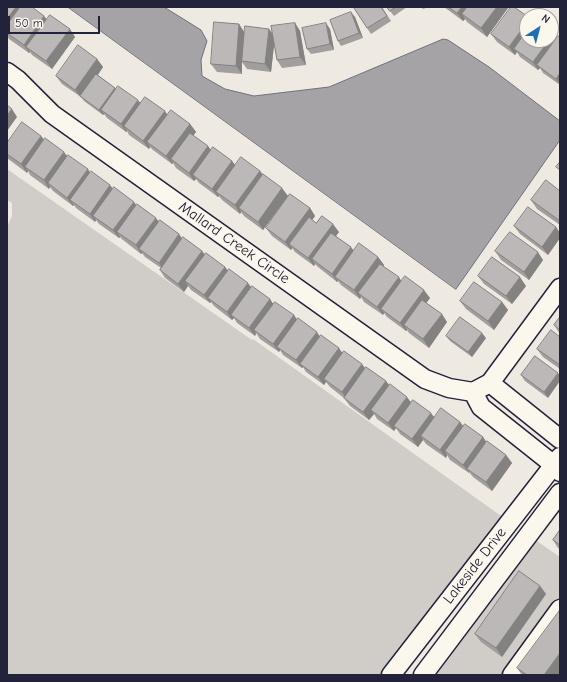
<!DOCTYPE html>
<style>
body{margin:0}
#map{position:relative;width:567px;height:682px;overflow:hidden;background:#eeeae2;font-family:"Comic Neue",sans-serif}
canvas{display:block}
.frame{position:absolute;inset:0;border:8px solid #22223b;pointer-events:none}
.north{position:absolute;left:519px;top:8px;width:40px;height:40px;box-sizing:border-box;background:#fbf7ec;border:1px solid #a4a2a5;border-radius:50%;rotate:36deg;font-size:11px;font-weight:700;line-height:16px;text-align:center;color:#22223b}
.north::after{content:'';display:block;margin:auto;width:14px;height:18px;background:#1f6fb2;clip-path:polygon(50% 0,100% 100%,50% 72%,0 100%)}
.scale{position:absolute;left:8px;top:16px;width:92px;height:18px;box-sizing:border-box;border:2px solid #22223b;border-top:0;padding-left:5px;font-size:12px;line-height:14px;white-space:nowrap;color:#22223b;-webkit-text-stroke:3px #fbf7ec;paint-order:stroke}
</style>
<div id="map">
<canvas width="567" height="682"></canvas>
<div class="frame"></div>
<div class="north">N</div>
<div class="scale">50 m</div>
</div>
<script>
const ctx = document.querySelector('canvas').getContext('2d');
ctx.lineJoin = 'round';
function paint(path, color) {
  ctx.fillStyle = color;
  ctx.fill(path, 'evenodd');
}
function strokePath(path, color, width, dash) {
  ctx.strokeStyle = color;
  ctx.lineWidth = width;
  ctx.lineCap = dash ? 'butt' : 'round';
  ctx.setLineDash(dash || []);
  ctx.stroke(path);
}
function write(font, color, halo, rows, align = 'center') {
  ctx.font = font + ' "Comic Neue",sans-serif';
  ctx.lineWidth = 4;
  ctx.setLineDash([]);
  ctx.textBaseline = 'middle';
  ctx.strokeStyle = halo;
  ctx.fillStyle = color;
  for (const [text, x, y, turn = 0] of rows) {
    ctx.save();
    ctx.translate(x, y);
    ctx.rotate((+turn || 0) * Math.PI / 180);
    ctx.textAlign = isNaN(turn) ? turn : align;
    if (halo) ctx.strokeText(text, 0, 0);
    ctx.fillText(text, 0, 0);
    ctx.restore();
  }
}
paint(new Path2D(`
 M7,169L252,340L253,339L504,518L382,675H7V227L12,216V203L7,200Z
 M534,539L560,557V675H431Z`), '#d0cdc9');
const water = new Path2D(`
 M68,7H164L201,30L207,41L201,60L202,76L225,89L254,96L329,87L443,39L448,40L489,67L560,121V140L456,289Z`);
paint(water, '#a6a3a7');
strokePath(water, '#716f7c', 1);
const minor = new Path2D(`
 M7,72L18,80L52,114L425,379L449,388L473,392L490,383L560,288
 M490,383L560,439
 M473,392L481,407L554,465L560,472
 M391,675L560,457
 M423,675L560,493
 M512,675L560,609`);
strokePath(minor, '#22223b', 21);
strokePath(minor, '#fbf7ec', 18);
paint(new Path2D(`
 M7,7L44,16L46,19L75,37L52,69L32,55L30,52L29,53L9,39L7,35Z
 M382,7L391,21L371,34L367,28Z
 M387,7H407L394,16Z
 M421,7H429L423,9Z
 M444,7H506L508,8L487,37L467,22L465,19L463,21Z
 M355,17L363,38L341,46L338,41Z
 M295,23L300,31L306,65L282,68L277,60L274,44L271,72L247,69L242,62V74L217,72L211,64L239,24L244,32L269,29L272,34Z
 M330,29L334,50L311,54L307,49Z
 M491,34L527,40L553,34L556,38L560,37V85L543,73L540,68L538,70L520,57L517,52L515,55L497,42Z
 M97,59L103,67L98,75L116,89L140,103L190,124L196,132L193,135L211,151L232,161L235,165L260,171L263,175L288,196L263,230L244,216L241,212L240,214L222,200L219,196L218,197L199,183L196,179L194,181L176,168L173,163L172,164L153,150L150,147L149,149L129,135L127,131L126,132L107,118L104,114L103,115L84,101L81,97L62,84L56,76Z
 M41,136L44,140L136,205L159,222L179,234L182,239L202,251L205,255L225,267L228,271L251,287L270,299L273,304L294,315L297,320L343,353L365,369L386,381L389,386L411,403L434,417L460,422L463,426L483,437L486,442L506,455L512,463L492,491L473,477L469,472V473L450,460L447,455L446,458L426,444L423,440L418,447L400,434L396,428L394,431L377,419L374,414L369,420L350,406L344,398L330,387L326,382L324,385L306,372L303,367L302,368L283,355L280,350L279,352L260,339L256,333L255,336L237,323L234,318L232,320L214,306L211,302L210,303L191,290L188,286L184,292L165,278L160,270L161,268L145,257L142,253L141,254L123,240L120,237L119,238L99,224L96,220L95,222L76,208L74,205L73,206L53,191L50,187L49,189L30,175L28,171L27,173L7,158V143Z
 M560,191V225L537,209L531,200Z
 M310,208L315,216L312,220L316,223L339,232L336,236L354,251L378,257L384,265L383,266L401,282L430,298L426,303L447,322L429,348L409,333L407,330L406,331L387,317L384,313L383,315L364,302L361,297L360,299L341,285L338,281L337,282L318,267L315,264L314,266L295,252L292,248L291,250L272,236L266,228Z
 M514,226L556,227L560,233V238L548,255L520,234Z
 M495,251L543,260L529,280L501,260Z
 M478,276L526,286L512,304L484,284Z
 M460,301L502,302L508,310L494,330L466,309Z
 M560,317V334L554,325Z
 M446,336L486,338L472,357L450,341Z
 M560,337V369L543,357L537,349Z
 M535,356L548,398L525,381L521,375Z
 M560,530V549L558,548L553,540Z
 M540,586L546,594L502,657L481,642L475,634Z
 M517,668L560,674L559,675H522Z`), '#a29e9e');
paint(new Path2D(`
 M16,7H27L7,33V19Z
 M462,7H473L462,14L465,19L463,21L457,13Z
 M497,7H506L508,8L487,37L481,28Z
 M351,12L355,17L363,38L359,33Z
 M44,16L50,24L26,47L30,52L29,53L24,45Z
 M527,22V38L514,49L517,52L515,55L509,47Z
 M295,23L300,31L306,65L300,57Z
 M326,23L330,29L334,50L330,44Z
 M239,24L244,32L242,61V74L236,66Z
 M70,29L75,37L52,69L46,61Z
 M269,29L275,37L271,72L265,64Z
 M553,34L559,42L537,65L540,68L538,70L533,62L549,40H551V37Z
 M97,59L103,67L82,97L80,96L81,98L75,90Z
 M560,73V84L556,79Z
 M115,88L119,93L101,110L104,114L103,115L99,110Z
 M138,100L144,108L124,126L127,131L126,132L121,124Z
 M12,109L17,117L7,131V115Z
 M165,111L170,119L147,142L150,147L149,149L143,141Z
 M190,124L196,132L174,162L171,159L173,163L172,164L166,156Z
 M41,136L47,144L25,167L28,171L27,173L21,164Z
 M208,146L214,154L193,175L196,179L194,181L189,173Z
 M64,152L70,160L48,183L50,187L49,189L44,180Z
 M232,161L238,169L216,192L219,196L218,197L212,189Z
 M88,169L93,178L70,200L74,205L73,206L67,198Z
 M260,171L266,179L239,208L241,212L240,214L235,205Z
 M110,185L116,193L93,216L96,220L95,222L90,214Z
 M282,188L288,196L263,230L258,222Z
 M134,202L140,210L117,232L120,237L119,238L113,230Z
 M310,208L315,216L293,247L289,244L292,248L291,250L285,242Z
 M156,218L162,226L139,249L142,253L141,254L136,245Z
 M333,224L339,232L316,262L312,259L315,264L314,266L308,258Z
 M556,227L560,233V238L548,255L542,247Z
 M179,234L185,243L164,271L159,263Z
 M351,247L357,255L335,277L338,281L337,282L332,274Z
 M202,251L208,259L185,281L188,286L184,292L178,284Z
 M538,252L543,260L529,280L524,272Z
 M378,257L384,265L362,296L358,293L361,297L360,299L354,290Z
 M225,267L231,275L208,298L211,302L210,303L204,295Z
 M399,277L404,286L381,309L384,313L383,315L377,307Z
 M520,277L526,286L512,304L506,296Z
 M248,283L254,291L231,315L234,318L232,320L227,312Z
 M424,290L430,298L408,328L404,325L407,330L406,331L400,323Z
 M270,299L275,307L254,330L256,333L255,336L249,328Z
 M502,302L508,310L494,330L488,321Z
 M442,314L447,322L429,348L423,339Z
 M294,315L299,323L277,347L280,350L279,352L273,344Z
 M317,332L322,340L300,364L303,367L302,368L296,360Z
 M482,333L486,338L472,357L468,352Z
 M339,348L345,357L324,379L326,382L324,385L318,377Z
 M362,364L368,372L347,400L342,392Z
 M558,373L560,376V381L548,398L544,392Z
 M386,381L392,389L371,410L374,414L369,420L363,412Z
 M407,397L413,405L394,426L396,428L394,431L388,423Z
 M431,413L437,421L421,436L423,440L418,447L412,439Z
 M460,422L466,430L445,451L447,455L446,458L440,450Z
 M483,437L489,446L467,469L469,472V473L463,465Z
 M506,455L512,463L492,491L486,482Z
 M540,586L546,594L502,657L496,648Z
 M560,653V674L559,675H544Z`), '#848181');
const building = new Path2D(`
 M7,7H16L7,19Z
 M20,7H32L44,16L24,45L7,33V25Z
 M356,7H381L387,16L367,28L354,8Z
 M387,7H395L390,11Z
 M449,7H462L457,13Z
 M467,7H497L481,28L462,14Z
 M511,7H514L527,16V22L509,47L491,34Z
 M351,12L359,33L338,41L330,20Z
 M50,15L70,29L46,61L26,47Z
 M214,22L239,24L236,66L211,64Z
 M295,23L300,57L277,60L271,26Z
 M326,23L330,44L307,49L302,28Z
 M245,26L269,29L265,64L242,61Z
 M527,30V40H549L533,62L514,49Z
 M558,36L560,37V73L556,79L537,65Z
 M78,45L97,59L75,90L56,76Z
 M96,74L115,88L99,110L80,96Z
 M118,86L138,100L121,124L101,110Z
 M145,97L165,111L143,141L124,126Z
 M7,105L12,109L7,115Z
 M171,110L190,124L166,156L147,142Z
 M22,122L41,136L21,164L7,154V143Z
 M190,133L208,146L189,173L171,159Z
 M45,138L64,152L44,180L25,167Z
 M213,147L232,161L212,189L193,175Z
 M68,155L88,169L67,198L48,183Z
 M241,157L260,171L235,205L216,192Z
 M560,162V170L556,167Z
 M91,171L110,185L90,214L70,200Z
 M263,174L282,188L258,222L239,208Z
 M546,180L560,191V221L531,200Z
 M114,187L134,202L113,230L93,216Z
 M290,194L310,208L285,242L266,228Z
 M137,204L156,218L136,245L117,232Z
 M528,207L556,227L542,247L514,226Z
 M322,216L333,224L308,258L289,244L309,217L316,223Z
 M160,220L179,234L159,263L139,249Z
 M510,232L538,252L524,272L495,251Z
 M331,233L351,247L332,274L312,259Z
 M183,237L202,251L178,284L160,270Z
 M359,243L378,257L354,290L335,277Z
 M206,253L225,267L204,295L185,281Z
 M492,257L520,277L506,296L478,276Z
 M380,264L399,277L377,307L358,293Z
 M229,269L248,283L227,312L208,298Z
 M405,276L424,290L400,323L381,309Z
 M474,282L502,302L488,321L460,301Z
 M252,286L270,299L249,328L231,315Z
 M422,300L442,314L423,339L404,325Z
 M275,302L294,315L273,344L254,330Z
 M460,317L482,333L468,352L446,336Z
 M560,317V330L554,325Z
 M298,318L317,332L296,360L277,347Z
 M551,330L560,337V365L537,349Z
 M321,335L339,348L318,377L300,364Z
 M344,351L362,364L342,392L324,379Z
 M535,356L558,373L544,392L521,375Z
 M366,367L386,381L363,412L344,398Z
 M390,384L407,397L388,423L371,410Z
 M413,400L431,413L412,439L394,426Z
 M441,408L460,422L440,450L421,436Z
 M465,424L483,437L463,465L445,451Z
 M487,441L506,455L486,482L467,469Z
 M560,530V545L553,540Z
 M519,571L540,586L496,648L475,634Z
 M560,610V653L544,675H527L517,668Z`);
paint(building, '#bcb8b8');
strokePath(building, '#848181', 1);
write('15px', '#22223b', '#fbf7ec', [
 ["Mallard Creek Circle",234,243,35],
 ["Lakeside Drive",475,566,-52]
]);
</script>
